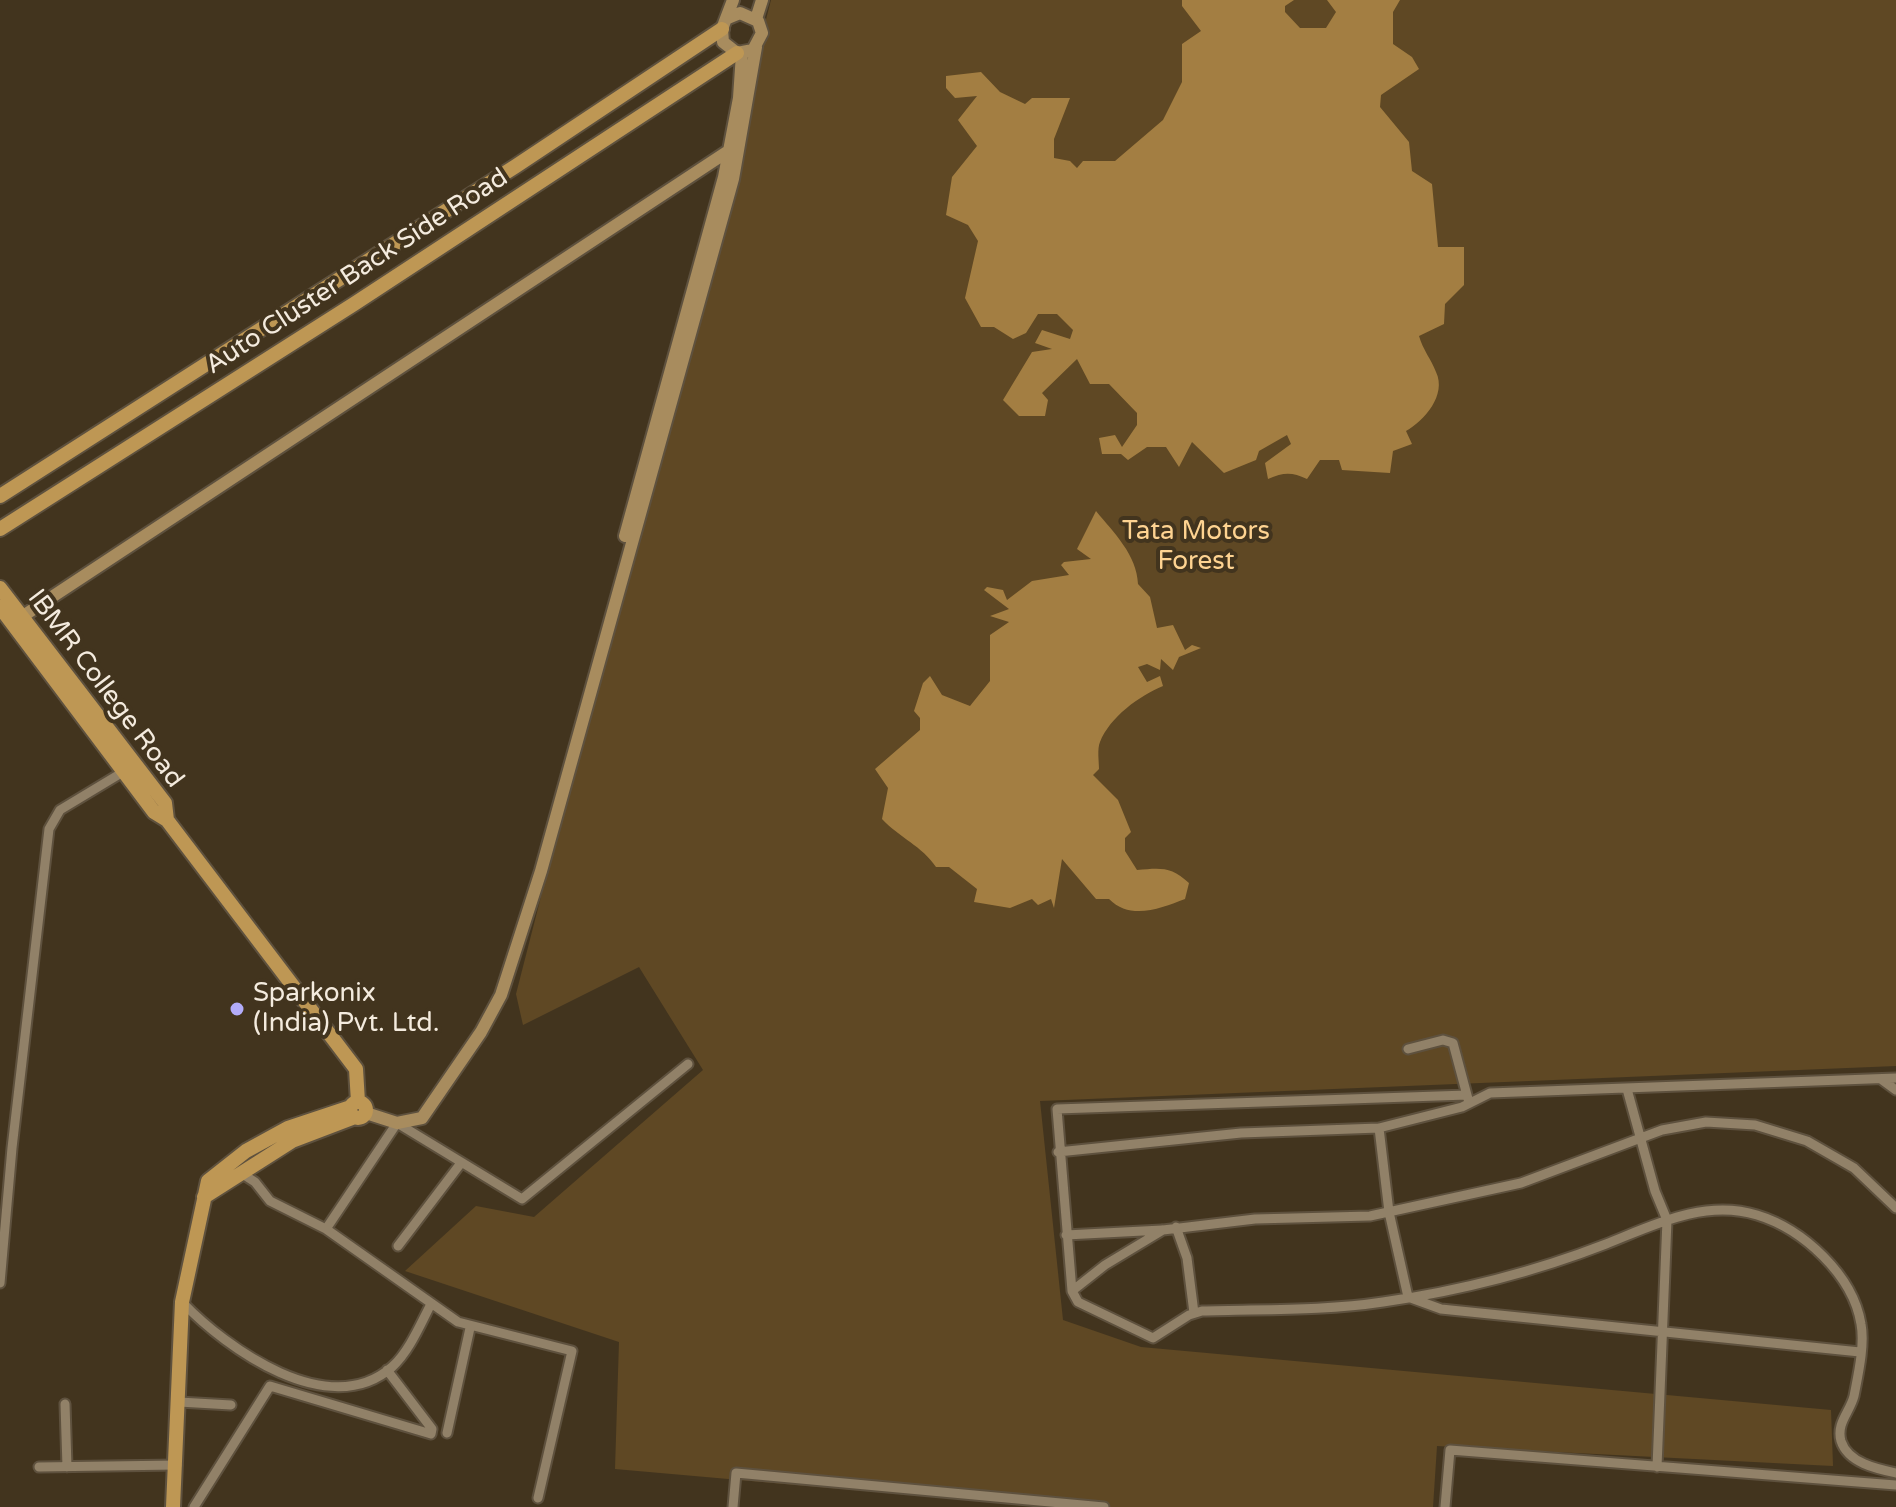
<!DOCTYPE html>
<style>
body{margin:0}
canvas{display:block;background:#42341e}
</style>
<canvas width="1896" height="1507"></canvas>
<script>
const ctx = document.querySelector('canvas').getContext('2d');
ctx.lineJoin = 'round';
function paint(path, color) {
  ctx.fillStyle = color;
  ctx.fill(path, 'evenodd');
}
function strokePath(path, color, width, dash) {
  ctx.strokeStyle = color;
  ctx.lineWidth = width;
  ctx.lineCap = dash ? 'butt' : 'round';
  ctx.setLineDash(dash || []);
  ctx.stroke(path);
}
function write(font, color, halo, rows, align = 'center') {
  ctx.font = font + ' "Varela Round",sans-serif';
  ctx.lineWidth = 8;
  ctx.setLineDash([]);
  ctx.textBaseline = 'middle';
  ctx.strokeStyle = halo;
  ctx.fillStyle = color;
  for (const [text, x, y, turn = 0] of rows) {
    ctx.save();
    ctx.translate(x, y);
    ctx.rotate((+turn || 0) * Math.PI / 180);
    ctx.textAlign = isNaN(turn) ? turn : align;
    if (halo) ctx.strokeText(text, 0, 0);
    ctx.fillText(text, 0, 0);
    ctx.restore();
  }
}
paint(new Path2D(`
 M771,0H1896V1066L1040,1101L1063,1320L1141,1347L1831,1410L1833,1466L1437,1446L1433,1507H1046L615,1469L619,1342L405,1271L476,1206L534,1217L703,1070L639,967L523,1025L516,994Z`), '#5f4824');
paint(new Path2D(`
 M1182,0H1294L1285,6V12L1300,28H1326L1336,12L1327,0H1400L1393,12V44L1412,57L1419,69L1381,95L1380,107L1409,142L1412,171L1432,184L1438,247H1464V285L1445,304L1444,324L1419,336C1423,350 1431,359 1436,372C1447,395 1424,421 1406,431L1412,444L1393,451L1390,473L1342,470L1339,460H1320L1307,479C1292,472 1284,472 1268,479L1265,463L1291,444L1287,435L1259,451L1256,460L1224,473L1192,442L1179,467L1166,447H1147L1128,460L1121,454H1102L1099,438L1115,435L1122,447L1137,425V413L1109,384H1090L1077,359L1042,393L1048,400L1045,416H1019L1003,400L1032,352L1052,349L1035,343L1042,330L1070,339L1073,330L1057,314H1038L1026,333L1013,339L994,327H981L965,298L978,241L968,225L946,215L952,177L977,146L958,120L977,96L955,98L946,88V76L981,72L1000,92L1025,104L1032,98H1070L1054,139V158L1070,161L1077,168L1083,161H1115L1163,120L1182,82V44L1201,31L1182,6Z
 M1096,511C1114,533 1137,555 1138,584L1150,597L1157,628L1173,625L1185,650L1192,645L1201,648L1179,657L1173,670L1161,659L1160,670L1147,664L1138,667L1147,682L1160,676L1163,686C1139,696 1110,717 1100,742C1097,749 1099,761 1099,769L1093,775L1118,800L1131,832L1125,838V851L1137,870C1160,868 1171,866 1189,883L1185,899C1161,908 1131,921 1109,899H1096L1062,859L1054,908L1051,899L1038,905L1032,899L1010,908L974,902L977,889L949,867H936C922,846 900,838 882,819L888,788L875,769L920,730V718L914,711L923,683L930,676L942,695L970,706L990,681V635L1009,622L990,616L1009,609L984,590L987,587L1003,590L1007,600L1032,581L1069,575L1061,565L1064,562L1091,559L1077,549Z`), '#a37e42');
const street = new Path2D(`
 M1408,1049L1443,1040L1453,1043L1468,1099
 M1881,1079L1896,1090
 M1627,1089L1655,1191L1667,1220L1657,1467
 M1467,1095L1057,1109L1072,1291L1078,1302L1153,1338L1189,1315L1202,1311C1262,1309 1324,1311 1383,1302C1459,1291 1534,1272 1606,1244C1654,1225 1704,1199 1757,1215C1803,1229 1853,1275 1861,1324C1865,1345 1858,1375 1854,1396C1850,1412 1836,1423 1841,1441C1848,1463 1877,1469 1896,1473
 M1379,1128L1389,1212L1408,1297L1441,1309L1860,1352
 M1058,1152L1241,1133L1379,1128L1462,1107L1490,1093L1896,1078
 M241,1173L255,1182L270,1201L326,1229L458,1322L572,1351L538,1498
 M1176,1227L1187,1258L1194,1313
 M326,1229L397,1123L522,1199L688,1064
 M1066,1235L1162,1230
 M398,1246L461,1163
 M0,1283L12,1148L49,829L60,810L128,769
 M1072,1291L1105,1265L1163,1230L1255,1219L1370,1216L1521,1183L1662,1130L1706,1122L1755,1125L1807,1141L1854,1168L1896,1208
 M182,1302C227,1349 329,1422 392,1367C409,1352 421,1323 431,1304
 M179,1402L231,1405
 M65,1404L67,1467
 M447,1433L470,1328
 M39,1467L177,1465
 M194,1507L270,1386L431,1434L432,1429L387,1370
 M733,1507L736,1473L1104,1507
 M1445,1507L1450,1450L1896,1485`);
const secondary = new Path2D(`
 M728,18L740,13L758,21L762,33L753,50L737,53L723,42L722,29L733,0
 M756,19L762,0
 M625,536L724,177L739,98L742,54
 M17,620L733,148
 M366,1113L397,1123L422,1118L481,1032L501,995L541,871L733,179L756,47`);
const primary = new Path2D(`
 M0,496L516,166L722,29
 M0,529L354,304L737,53
 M0,588L165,803L167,820
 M0,607L154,812L167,820L356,1069L358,1102
 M350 1110a8 8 0 1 1 16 0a8 8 0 1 1-16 0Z
 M204,1197L292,1141L355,1117
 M173,1507L182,1302L208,1181L246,1151L288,1128L351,1107`);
strokePath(street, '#5e513e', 13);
strokePath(secondary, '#5e513e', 16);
strokePath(primary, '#5e513e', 18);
strokePath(street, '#918168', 9);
strokePath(secondary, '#a88c5e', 12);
strokePath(primary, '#be9754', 14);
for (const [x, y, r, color] of [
 [237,1009,8,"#b3acf9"]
]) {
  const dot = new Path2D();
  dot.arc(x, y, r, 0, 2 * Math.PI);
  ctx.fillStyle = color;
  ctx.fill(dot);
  strokePath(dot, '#42341e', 3);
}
write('26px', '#f4ebde', '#42341e', [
 ["Auto Cluster Back Side Road",357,272,-33],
 ["IBMR College Road",105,689,53]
]);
write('26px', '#fed391', '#42341e', [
 ["Tata Motors",1196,532],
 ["Forest",1196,562]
]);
write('26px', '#f4ebde', '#42341e', [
 ["Sparkonix",253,994],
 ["(India) Pvt. Ltd.",253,1024]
], 'left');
</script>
